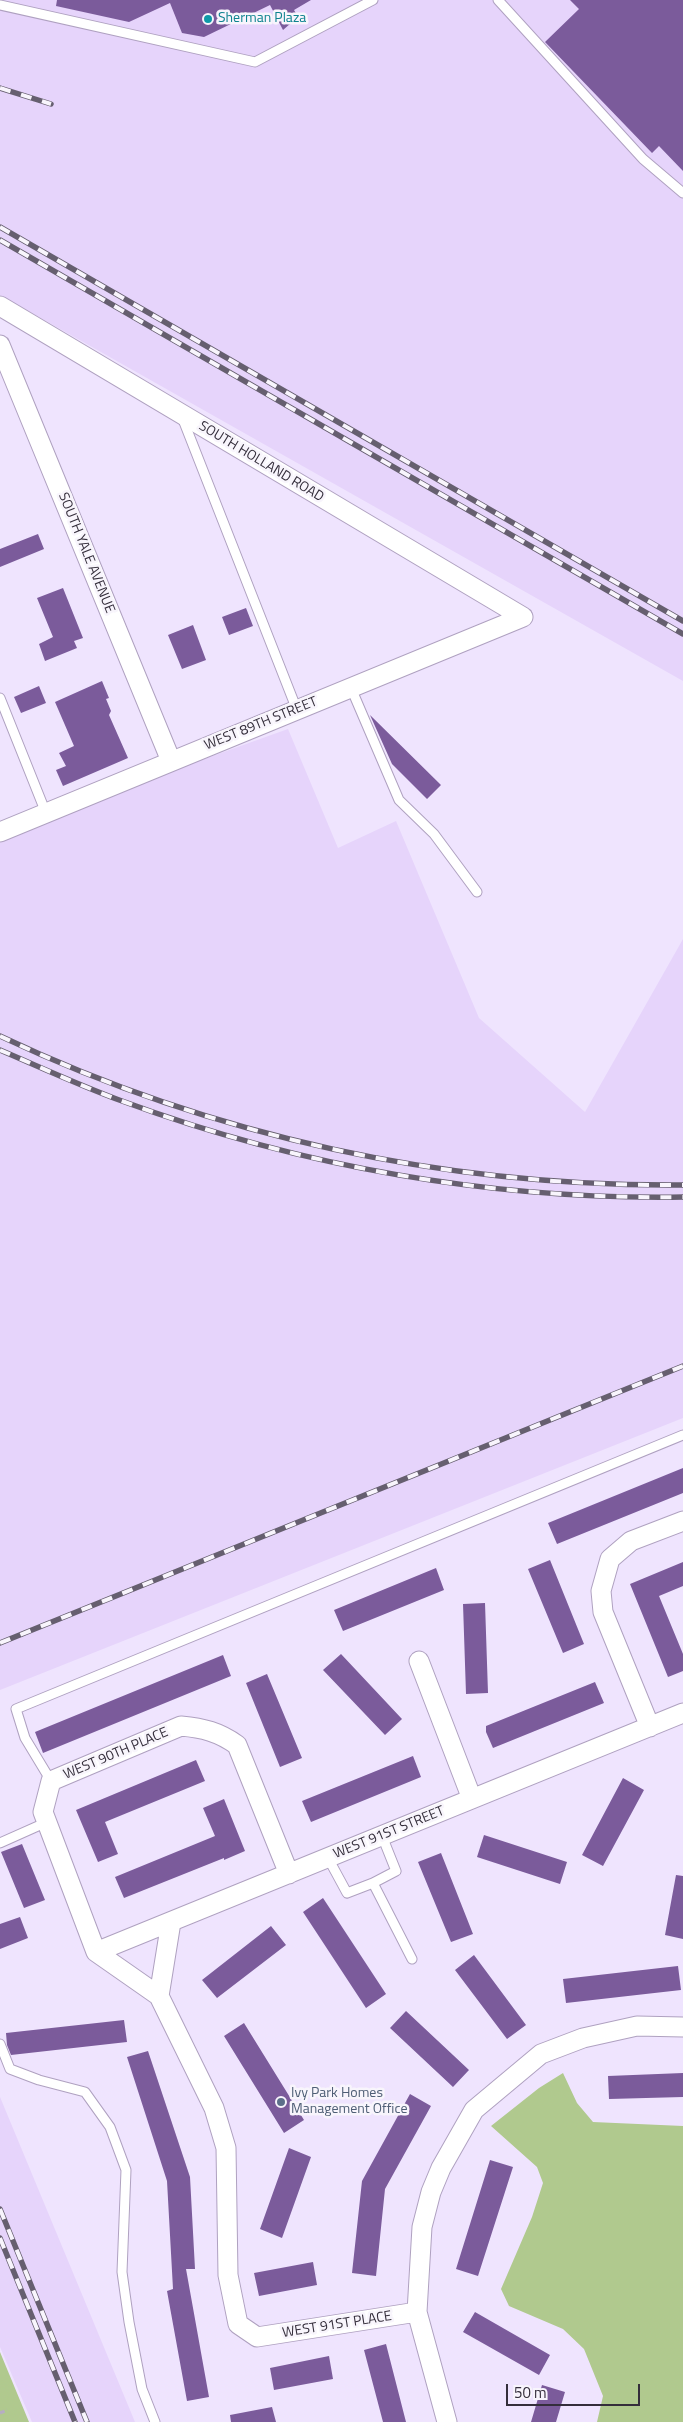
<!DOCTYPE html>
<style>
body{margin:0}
#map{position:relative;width:683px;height:2422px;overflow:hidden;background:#efe4fe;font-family:"Titillium Web",sans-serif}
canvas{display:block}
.scale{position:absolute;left:506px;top:2384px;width:134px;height:22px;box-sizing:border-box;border:2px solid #342e3b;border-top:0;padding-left:6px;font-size:15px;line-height:18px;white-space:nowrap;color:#342e3b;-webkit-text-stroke:4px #f8f5fc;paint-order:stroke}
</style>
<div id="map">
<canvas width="683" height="2422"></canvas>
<div class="scale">50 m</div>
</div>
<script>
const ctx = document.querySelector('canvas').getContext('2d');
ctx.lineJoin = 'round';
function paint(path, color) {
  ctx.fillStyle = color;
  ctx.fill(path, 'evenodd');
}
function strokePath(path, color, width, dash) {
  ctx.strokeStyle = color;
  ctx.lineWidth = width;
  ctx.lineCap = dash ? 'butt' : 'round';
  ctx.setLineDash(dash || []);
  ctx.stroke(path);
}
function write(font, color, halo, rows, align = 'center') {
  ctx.font = font + ' "Titillium Web",sans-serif';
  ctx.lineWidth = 5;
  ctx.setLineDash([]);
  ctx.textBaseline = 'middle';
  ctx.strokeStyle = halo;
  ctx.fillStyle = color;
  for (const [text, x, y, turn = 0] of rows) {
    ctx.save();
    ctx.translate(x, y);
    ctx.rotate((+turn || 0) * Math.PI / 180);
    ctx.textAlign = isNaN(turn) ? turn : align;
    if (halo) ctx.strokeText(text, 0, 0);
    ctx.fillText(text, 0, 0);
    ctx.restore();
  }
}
paint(new Path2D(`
 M0,0H683V681L0,295Z
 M288,729L338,848L396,821L479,1018L585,1112L683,939V1418L0,1690V832Z
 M0,2097L135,2422H32L0,2347Z`), '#e6d4fb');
paint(new Path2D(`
 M563,2073L577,2103L593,2122L683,2126V2422H597L603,2396L584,2349L563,2329L509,2306L501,2289L532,2217L543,2183L537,2167L491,2126L539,2088Z
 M0,2352L29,2422H0Z`), '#b0c98e');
paint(new Path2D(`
 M57,0H311L294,10L298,17L283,30L270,5L204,37L182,33L170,3L129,22L56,6Z
 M570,0H683V171L659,146L652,153L545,42L579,9Z
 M38,534L44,549L0,567V549Z
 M63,588L83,638L74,641L77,648L45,661L39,644L53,637L37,598Z
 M246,608L253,626L229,635L222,617Z
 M193,625L206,660L182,669L168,635Z
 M102,681L109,698L106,699L111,711L109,715L128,758L63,786L56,770L66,766L59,753L74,746L55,702Z
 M39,686L46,703L21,713L14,697Z
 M370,715L441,785L427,799L392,764Z
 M683,1468V1493L557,1544L548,1523Z
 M550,1560L584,1644L563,1653L528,1569Z
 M683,1562V1586L659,1596L683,1654V1671L668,1677L630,1584Z
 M436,1568L444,1590L343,1631L334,1610Z
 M485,1603L488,1693L466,1694L463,1604Z
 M341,1654L402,1719L385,1735L323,1670Z
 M223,1655L231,1676L43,1753L35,1732Z
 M267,1674L302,1758L280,1767L246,1683Z
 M595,1682L604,1703L493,1748L486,1732V1726Z
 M413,1756L421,1777L311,1822L302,1801Z
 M196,1760L205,1781L105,1822L118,1854L98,1862L76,1810Z
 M623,1778L644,1790L603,1866L582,1855Z
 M224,1799L245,1851L224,1860V1858L124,1898L115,1877L215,1836L203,1808Z
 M484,1835L567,1862L560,1884L477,1857Z
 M22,1844L45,1900L24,1908L1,1852Z
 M441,1853L473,1934L451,1942L418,1862Z
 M676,1875L683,1876V1939L665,1935Z
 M323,1898L386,1994L366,2008L303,1912Z
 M20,1917L28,1938L0,1949V1924Z
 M271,1926L286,1945L217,1998L202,1980Z
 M474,1955L526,2025L507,2039L455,1970Z
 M678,1966L681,1990L566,2003L563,1979Z
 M406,2011L469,2070L453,2087L390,2028Z
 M124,2020L127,2042L11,2055L7,2045L6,2033Z
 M244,2023L304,2120L284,2133L224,2036Z
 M148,2051L190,2177L195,2269H186L209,2397L187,2401L167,2291L173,2289L167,2181L127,2057Z
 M683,2073V2097L609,2099L608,2076Z
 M410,2094L431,2106L385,2189L376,2276L352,2273L362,2181Z
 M289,2148L311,2157L282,2238L260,2229Z
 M490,2160L513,2167L478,2276L456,2269Z
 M313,2262L317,2285L259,2296L254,2273Z
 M475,2312L550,2355L539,2375L463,2332Z
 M386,2344L406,2422H383L364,2350Z
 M329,2356L333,2379L274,2390L270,2368Z
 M542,2385L565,2392L556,2422H531Z
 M272,2407L276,2422H231L230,2415Z`), '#7b5b9b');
const service = new Path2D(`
 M498,0L643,159L683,193
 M0,5L255,62L373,0
 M182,417L297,710
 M351,688L399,800L434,834L477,892
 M0,698L46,813
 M51,1781L25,1738L16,1709L683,1435
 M0,1843L47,1822
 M328,1858L347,1893L373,1883L412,1959
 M373,1883L396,1871L382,1836
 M0,2044L10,2069L39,2080L85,2092L110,2127L126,2170L122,2272L129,2322L142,2389L155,2422`);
const minor = new Path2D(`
 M0,306L523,617
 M0,345L171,761
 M0,832L523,617
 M419,1661L472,1799
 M650,1727L603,1612L601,1591L610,1559L631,1541L683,1521
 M289,1874L237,1745C219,1732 203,1728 181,1726L51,1781L43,1812L96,1952L159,1996L214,2108L226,2148L228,2275L238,2324L257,2337L417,2312
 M96,1952L683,1713
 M159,1996L171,1922
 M447,2422L417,2312L422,2227L431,2192L441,2168L474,2110L541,2054L583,2038L637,2026L683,2027`);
strokePath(service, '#afa1c0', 11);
strokePath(minor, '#afa1c0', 21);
strokePath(new Path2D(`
 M0,2413L7,2410`), '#b6adc3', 3, [5, 2.5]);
strokePath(service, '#fff', 9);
strokePath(minor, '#fff', 19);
const rail = new Path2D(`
 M0,88L51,104
 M0,227L683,621
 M0,240L683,634
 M0,1036C214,1137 446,1187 683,1185
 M0,1050C40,1067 81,1086 122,1101C301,1167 492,1200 683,1197
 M0,1643L683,1366
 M0,2209L87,2422
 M0,2238L75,2422`);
strokePath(rail, '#665f6f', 5.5);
strokePath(rail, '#f8f5fc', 4, [11]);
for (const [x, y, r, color] of [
 [208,19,5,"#0f9aa8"],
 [281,2102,5,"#5c6f8a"]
]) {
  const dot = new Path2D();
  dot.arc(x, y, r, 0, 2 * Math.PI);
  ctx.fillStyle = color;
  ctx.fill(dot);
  strokePath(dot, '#f8f5fc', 2);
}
write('14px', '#0d838f', '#f8f5fc', [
 ["Sherman Plaza",218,19]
], 'left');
write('14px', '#342e3b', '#f8f5fc', [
 ["SOUTH HOLLAND ROAD",261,462,31],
 ["SOUTH YALE AVENUE",86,553,68],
 ["WEST 89TH STREET",261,724,-22],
 ["WEST 90TH PLACE",116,1754,-23],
 ["WEST 91ST STREET",389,1833,-22],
 ["WEST 91ST PLACE",337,2325,-9]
]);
write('14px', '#4e5e75', '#f8f5fc', [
 ["Ivy Park Homes",291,2094],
 ["Management Office",291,2110]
], 'left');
</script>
